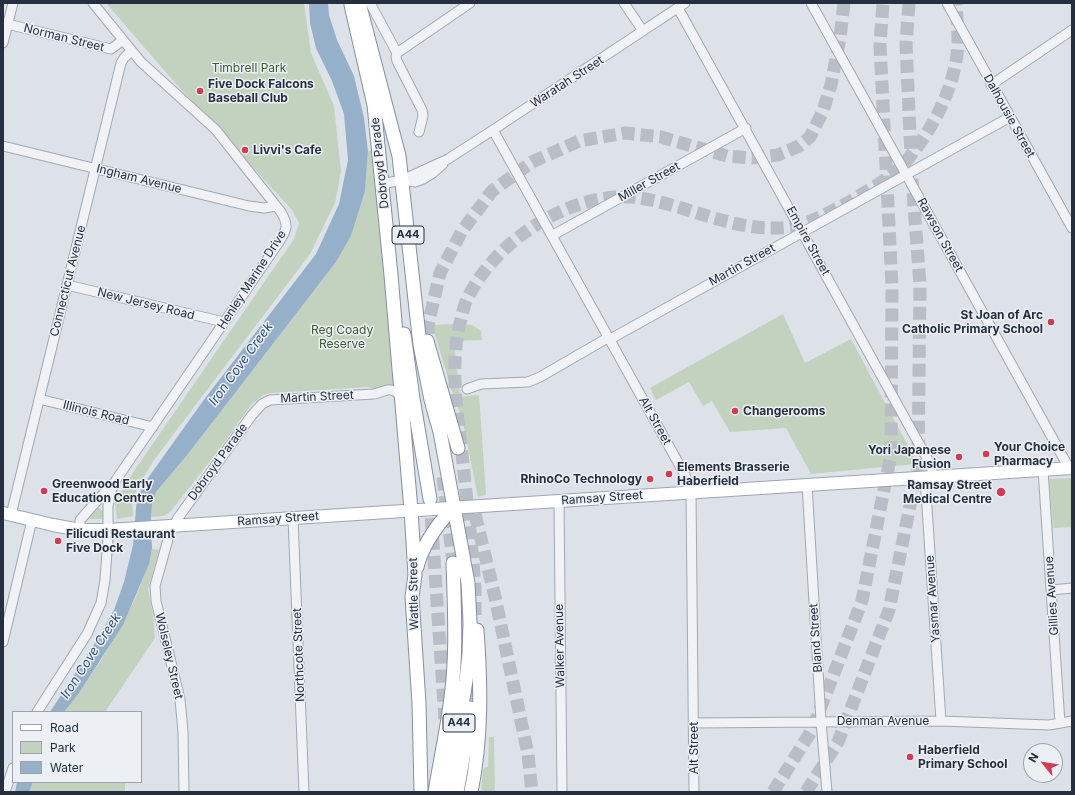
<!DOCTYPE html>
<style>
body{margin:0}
#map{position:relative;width:1075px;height:795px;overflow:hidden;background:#dde1e8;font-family:Inter,sans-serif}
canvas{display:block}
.frame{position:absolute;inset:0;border:4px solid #262f3f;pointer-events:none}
.legend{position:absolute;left:12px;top:711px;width:130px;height:72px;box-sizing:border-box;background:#ecf0f5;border:1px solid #9da3ac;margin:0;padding:5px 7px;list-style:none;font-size:12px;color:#262f3f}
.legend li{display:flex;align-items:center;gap:8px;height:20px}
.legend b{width:20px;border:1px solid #9da3ac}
.north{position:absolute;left:1023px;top:743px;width:40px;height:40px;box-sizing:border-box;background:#ecf0f5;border:1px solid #9da3ac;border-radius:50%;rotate:300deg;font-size:11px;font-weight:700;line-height:16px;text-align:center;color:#262f3f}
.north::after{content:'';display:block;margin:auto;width:14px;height:18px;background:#d43b53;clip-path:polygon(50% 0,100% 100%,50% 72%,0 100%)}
</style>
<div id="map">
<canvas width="1075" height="795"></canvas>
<div class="frame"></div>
<ul class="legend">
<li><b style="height:5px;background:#fff"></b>Road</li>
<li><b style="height:11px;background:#c3d2be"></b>Park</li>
<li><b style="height:11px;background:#96b0ca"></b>Water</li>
</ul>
<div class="north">N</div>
</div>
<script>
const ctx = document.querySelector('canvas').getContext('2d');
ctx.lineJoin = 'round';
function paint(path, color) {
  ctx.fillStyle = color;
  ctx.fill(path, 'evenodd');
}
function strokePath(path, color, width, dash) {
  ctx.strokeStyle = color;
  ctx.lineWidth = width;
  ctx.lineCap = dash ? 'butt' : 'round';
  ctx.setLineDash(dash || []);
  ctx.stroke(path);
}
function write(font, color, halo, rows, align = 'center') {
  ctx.font = font + ' Inter,sans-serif';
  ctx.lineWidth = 3;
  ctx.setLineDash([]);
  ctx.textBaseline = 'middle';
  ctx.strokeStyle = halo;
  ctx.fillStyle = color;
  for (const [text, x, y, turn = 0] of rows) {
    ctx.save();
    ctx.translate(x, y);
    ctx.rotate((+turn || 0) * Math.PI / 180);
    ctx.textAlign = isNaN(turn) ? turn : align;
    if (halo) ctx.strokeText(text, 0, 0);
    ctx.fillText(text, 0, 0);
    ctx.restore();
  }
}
paint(new Path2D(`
 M106,3H304L311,53L334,106L341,171L335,203L310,254L154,460L139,485L132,501L133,516L117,519L115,502L136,468L294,239L299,223L292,210L170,77Z
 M376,150L396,387C388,385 382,387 375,390L369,387L272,393L263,395L251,405L222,446L171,511C165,517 160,516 151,517L152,505L156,492L188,454L336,262L351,236L365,191L368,151Z
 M783,314L805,363L851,339L916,461L915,464L811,474L786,428L730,432L712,401L703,406L689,382L656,400L650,388Z
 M452,324L472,325L481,331L482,340L454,341L460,397L479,395L486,495L478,497L462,418L453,395L432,325Z
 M1072,478V527L1053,528L1049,479Z
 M95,508H99L103,511V519H87Z
 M152,549L159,550L148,589L153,615L155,638L105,712H64C100,666 139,606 152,549Z
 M489,737H494L495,792H481L483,770L484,768L488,767Z
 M33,782H125V792H29Z`), '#c3d2be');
paint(new Path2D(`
 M309,3H328L329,15L337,40L354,76L364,118L368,151L365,191L351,236L336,262L188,454L156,492L152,505L151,517L152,549L149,564L123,625L79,693L64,712H50L97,640L114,610L124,582L133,545L137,497L148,478L203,401L316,254L339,204L348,160L344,114L332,81L316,48L310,23Z
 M17,782H33L29,792H15Z`), '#96b0ca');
strokePath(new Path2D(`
 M909,3L906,44L911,157
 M429,353L428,325L440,273L462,231L492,191L532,162L579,141L625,133L661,137L727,156L752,158L778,155L799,146L810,137L823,111L831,85L840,38L844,3
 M443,477L453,563
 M430,499L445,719
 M475,514L495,597L528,754L532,792
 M475,615V588C472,546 467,504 463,463C458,417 449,368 460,323C462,317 463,310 465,304C490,243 573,188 640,198C685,205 727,228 772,228C779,228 789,228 796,226C814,221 833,211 849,202C864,193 889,179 901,167C927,138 949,100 956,61C960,42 957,22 956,3
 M471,700L473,666
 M773,792L812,730L862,601L891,454L892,286L880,45L883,3
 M806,792L838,742L889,610L918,466L920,285L912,179`), '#b8bdc6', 13, [13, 6]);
const minor = new Path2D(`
 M370,3L397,53L396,57L397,61L422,110L423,116L419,132
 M624,3L643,31
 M811,3L1069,468
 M947,3L1072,228
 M678,8L928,460L932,470L933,476
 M3,23L111,49L123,40
 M3,43L13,3
 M397,53L470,3
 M991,85L1072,30
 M493,130L685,475L691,492L694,792
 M3,146L249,206L264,208L276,206
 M402,180L448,159L493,130L685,3
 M382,184L402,180L415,182L423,179L433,173L443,164
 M553,235L746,128
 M67,285L224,322
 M467,389L481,384L528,382L540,377L604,340L614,337L1010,117
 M39,399L153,427
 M1043,470L1060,723
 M925,477L941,721
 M807,484L821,721L827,792
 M559,501L562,792
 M11,515L121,63L124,58L131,51
 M293,518L304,792
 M80,530V520L112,484
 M1052,590L1072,588
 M3,642L32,520
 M37,712L87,634L101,603L105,580L108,537V506L111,491L116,480L277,245C286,231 290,227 281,212L216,130L141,62L93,3
 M694,723L941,721L1049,725L1072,721
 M5,792L13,768
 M184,792L183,732L180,699L156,601L155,586L170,532L178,518L252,415L262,404L270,400L374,394C387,391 390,385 402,397`);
const major = new Path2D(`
 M3,513L53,525L80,530H108L1072,468`);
const highway = new Path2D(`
 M359,3L399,156L420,345L431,400L440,432L468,583L470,622L469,654L466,681L447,792
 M351,5L374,105L391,275L411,510L415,575L412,597L419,703L421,792
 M404,334L413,398L430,499
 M427,341L458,448
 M417,567C422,545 438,524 453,507
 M435,792C442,750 452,707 454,664C456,631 454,597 453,563
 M457,792L466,741L470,708
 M471,792C482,739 481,684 477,630`);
strokePath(minor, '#a2a8b2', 11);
strokePath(major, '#9ca6b4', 14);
strokePath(highway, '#848f9f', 15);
strokePath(minor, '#f0f2f6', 9);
strokePath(major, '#fff', 12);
strokePath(highway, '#fff', 13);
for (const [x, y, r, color] of [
 [200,91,4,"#d43b53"],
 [245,150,4,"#d43b53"],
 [1051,322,4,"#d43b53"],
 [735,411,4,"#d43b53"],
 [986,454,4,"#d43b53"],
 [959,457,4,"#d43b53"],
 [669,474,4,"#d43b53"],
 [650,479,4,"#d43b53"],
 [44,491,4,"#d43b53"],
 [1001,492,5,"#d43b53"],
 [58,541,4,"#d43b53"],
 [910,757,4,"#d43b53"]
]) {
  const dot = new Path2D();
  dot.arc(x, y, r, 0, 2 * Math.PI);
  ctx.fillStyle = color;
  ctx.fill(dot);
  strokePath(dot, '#ecf0f5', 1.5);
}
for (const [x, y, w] of [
 [408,235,32],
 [459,723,32]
]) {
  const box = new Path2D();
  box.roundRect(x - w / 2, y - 9, w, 18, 3);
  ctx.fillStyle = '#ecf0f5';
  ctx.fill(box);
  strokePath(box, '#262f3f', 1);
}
write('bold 11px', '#262f3f', null, [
 ["A44",408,235],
 ["A44",459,723]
]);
write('12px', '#262f3f', '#ecf0f5', [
 ["Norman Street",64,38,14],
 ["Waratah Street",567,82,-33],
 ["Dalhousie Street",1009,116,61],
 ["Dobroyd Parade",380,163,-96],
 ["Ingham Avenue",139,179,14],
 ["Miller Street",649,182,-29],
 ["Rawson Street",940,235,61],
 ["Empire Street",808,241,61],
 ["Martin Street",742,265,-29],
 ["Henley Marine Drive",252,280,-57],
 ["Connecticut Avenue",68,281,-76],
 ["New Jersey Road",146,304,14],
 ["Martin Street",317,397,-3],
 ["Illinois Road",96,413,14],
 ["Alt Street",655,421,61],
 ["Dobroyd Parade",218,462,-54],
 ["Ramsay Street",602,498,-4],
 ["Ramsay Street",278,519,-4],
 ["Wattle Street",414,594,-91],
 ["Gillies Avenue",1052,596,-94],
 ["Yasmar Avenue",933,599,-94],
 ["Bland Street",816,638,-94],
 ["Walker Avenue",560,646,-91],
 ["Northcote Street",299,655,-92],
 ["Wolseley Street",169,656,77],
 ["Denman Avenue",883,721],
 ["Alt Street",694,748,-90]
]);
write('12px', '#3b5b32', '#ecf0f5', [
 ["Timbrell Park",249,68],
 ["Reg Coady",342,330],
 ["Reserve",342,344]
]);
write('bold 12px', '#262f3f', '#ecf0f5', [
 ["Five Dock Falcons",208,84],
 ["Baseball Club",208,98],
 ["Livvi's Cafe",253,150],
 ["St Joan of Arc",1043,315,"right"],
 ["Catholic Primary School",1043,329,"right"],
 ["Changerooms",743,411],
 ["Your Choice",994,447],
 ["Pharmacy",994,461],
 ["Yori Japanese",951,450,"right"],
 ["Fusion",951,464,"right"],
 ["Elements Brasserie",677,467],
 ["Haberfield",677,481],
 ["RhinoCo Technology",642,479,"right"],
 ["Greenwood Early",52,484],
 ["Education Centre",52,498],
 ["Ramsay Street",992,485,"right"],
 ["Medical Centre",992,499,"right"],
 ["Filicudi Restaurant",66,534],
 ["Five Dock",66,548],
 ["Haberfield",918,750],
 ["Primary School",918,764]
], 'left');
write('italic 13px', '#2e4e75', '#ecf0f5', [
 ["Iron Cove Creek",241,364,-54],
 ["Iron Cove Creek",91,656,-57]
]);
</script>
